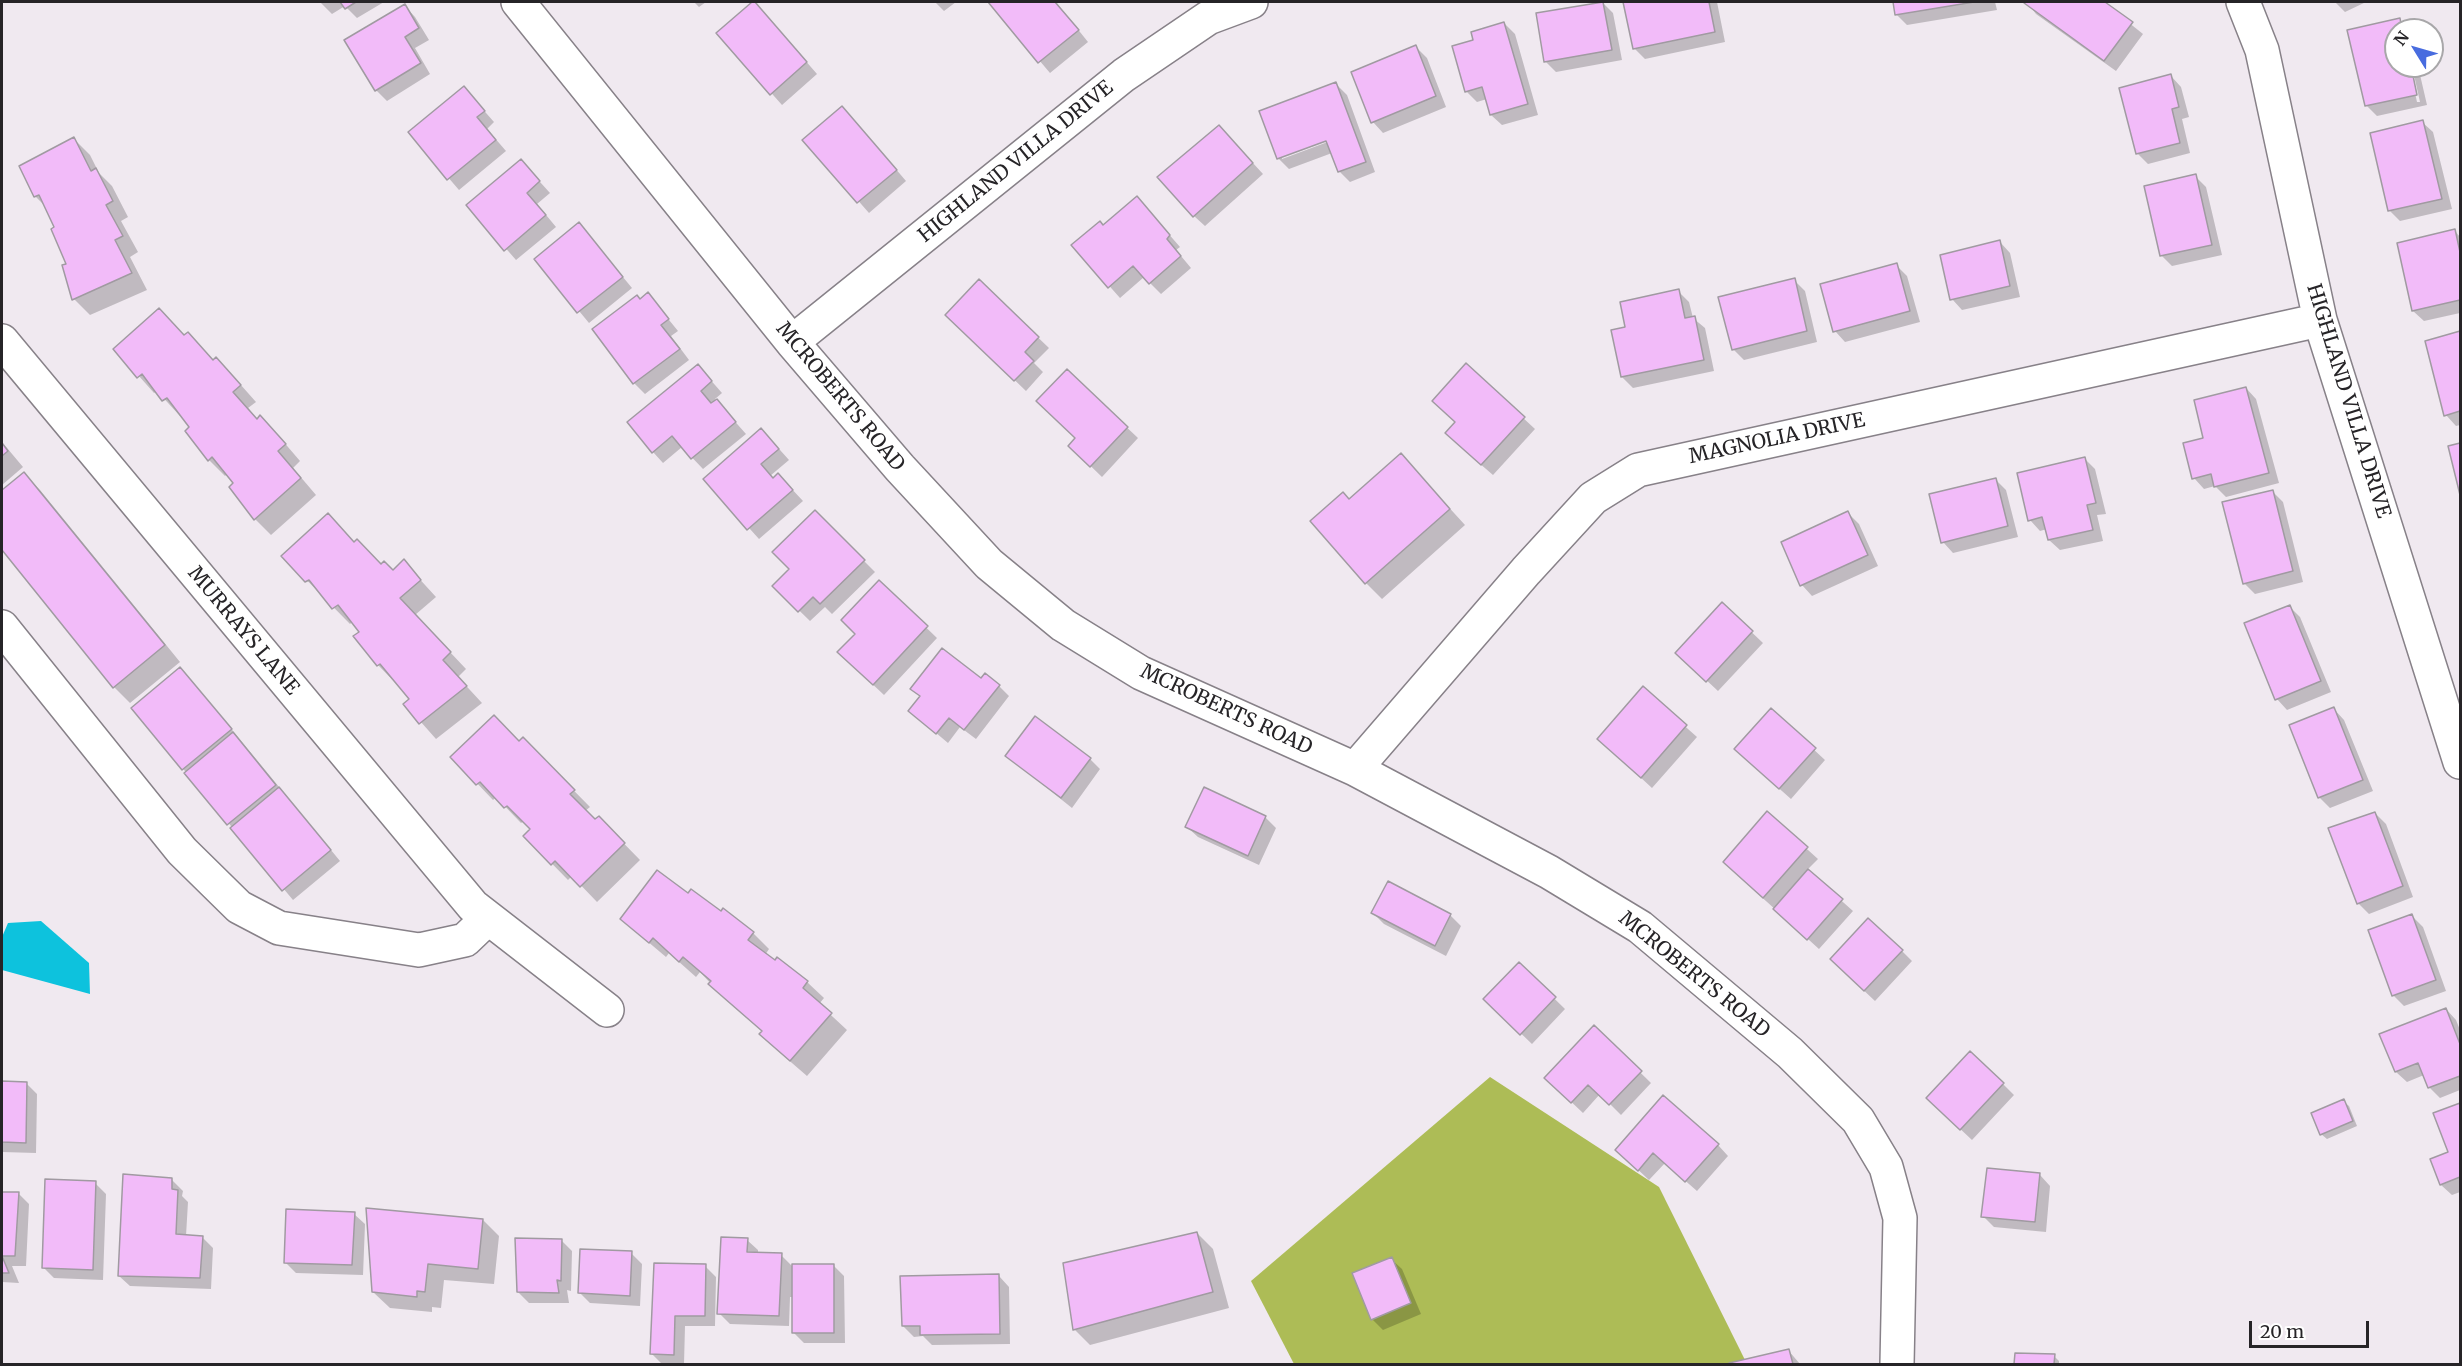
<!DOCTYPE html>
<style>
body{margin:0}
#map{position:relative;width:2462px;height:1366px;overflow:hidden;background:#f0e9f0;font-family:Merriweather,serif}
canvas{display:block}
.frame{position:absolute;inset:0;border:3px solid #262427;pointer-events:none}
.north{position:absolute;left:2384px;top:18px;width:60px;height:60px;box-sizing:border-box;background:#fff;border:2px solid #a8a7a9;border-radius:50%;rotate:307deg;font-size:16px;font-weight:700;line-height:24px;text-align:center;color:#262427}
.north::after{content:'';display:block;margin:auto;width:21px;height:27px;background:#486cdf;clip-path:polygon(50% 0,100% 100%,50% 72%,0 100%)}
.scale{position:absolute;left:2249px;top:1321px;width:120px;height:27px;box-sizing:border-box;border:3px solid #262427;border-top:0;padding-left:8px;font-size:18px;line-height:21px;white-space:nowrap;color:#262427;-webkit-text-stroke:4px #fff;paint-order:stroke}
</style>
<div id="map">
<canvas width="2462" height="1366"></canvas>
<div class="frame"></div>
<div class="north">N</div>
<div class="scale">20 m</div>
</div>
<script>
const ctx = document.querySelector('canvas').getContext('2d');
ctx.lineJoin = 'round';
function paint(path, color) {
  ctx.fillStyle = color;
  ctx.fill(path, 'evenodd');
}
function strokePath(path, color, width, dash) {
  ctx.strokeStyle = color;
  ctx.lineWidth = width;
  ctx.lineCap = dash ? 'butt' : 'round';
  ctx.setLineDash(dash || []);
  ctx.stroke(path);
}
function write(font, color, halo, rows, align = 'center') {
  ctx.font = font + ' Merriweather,serif';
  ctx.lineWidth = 4.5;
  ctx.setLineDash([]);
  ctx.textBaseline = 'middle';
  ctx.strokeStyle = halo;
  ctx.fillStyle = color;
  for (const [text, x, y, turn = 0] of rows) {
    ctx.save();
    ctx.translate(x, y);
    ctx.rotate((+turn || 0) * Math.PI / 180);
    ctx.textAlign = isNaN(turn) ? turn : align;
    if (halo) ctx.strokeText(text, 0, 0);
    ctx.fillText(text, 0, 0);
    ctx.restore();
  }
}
paint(new Path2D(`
 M1490,1077L1659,1187L1747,1364H1294L1251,1281Z`), '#adbc56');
paint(new Path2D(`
 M41,921L89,963L90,994L2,970V937L8,923Z`), '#0dc2dd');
paint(new Path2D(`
 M320,2H384L357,18L345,6L332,14Z
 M694,2H706L699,7Z
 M935,2H956L944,11Z
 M990,2H1056L1088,42L1050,73Z
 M1602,2L1613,13L1622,60L1556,72L1545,61Z
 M1632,2H1717L1725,42L1645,59L1634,48L1624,3Z
 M1894,2H1995L1997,10L1907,25L1896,14Z
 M2027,2H2103L2143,34L2116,71L2036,14Z
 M2335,2H2366L2345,12Z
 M405,6L415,17L429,40L415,48L430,74L387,101L376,90Z
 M764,13L817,74L782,105L718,33Z
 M2399,19L2410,30H2396V66H2409L2417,102H2420L2412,66H2418L2427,105L2377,116L2366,105Z
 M1504,23L1515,34L1538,115L1502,125L1491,115L1487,99L1477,102L1466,91L1475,41Z
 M1416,47L1427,58L1446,107L1383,133L1373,122Z
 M2171,76L2181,87L2189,117L2182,119L2190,153L2148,164L2137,153Z
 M1336,84L1347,95L1375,172L1350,182L1339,171L1332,153L1289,169L1278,158ZM1332,137L1333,140L1282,159V156Z
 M464,88L494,122L487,129L506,151L459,190L410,133Z
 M853,119L906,181L869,213L805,140Z
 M2422,122L2433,132L2452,209L2400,221L2390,211Z
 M1230,138L1263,174L1205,226L1194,216Z
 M74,139L90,155L99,173L112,186L128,217L121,221L138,252L130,257L147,290L90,315L74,299L68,265L56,228L46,207L35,196Z
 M521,161L550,193L537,204L556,227L516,260L468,205Z
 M2195,176L2206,187L2222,255L2172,266L2161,255Z
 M1147,209L1180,247L1176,250L1191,268L1161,294L1144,277L1120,298L1074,246L1104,227Z
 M579,224L632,288L589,323L536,259Z
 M2455,231L2460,237V313L2424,321L2413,311L2399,244Z
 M2000,242L2010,253L2020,297L1962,310L1952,299Z
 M1896,265L1907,276L1920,322L1845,342L1835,331Z
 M1794,280L1805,291L1817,342L1744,360L1733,349Z
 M979,281L1049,348L1034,363L1043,372L1026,391L947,315Z
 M1678,291L1689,302L1693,318L1705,328L1714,371L1633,388L1622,377L1627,328Z
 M648,294L678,331L671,336L689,360L645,394L634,383L594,329Z
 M2460,333V425L2456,426L2446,415L2427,342Z
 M188,334L214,361L232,375L256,402L248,408L258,420L276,433L300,461L293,468L316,495L271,535L255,519L227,474L225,476L209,460L192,428L182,415L180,416L157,391L154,393L115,349L185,336Z
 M1466,365L1535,429L1493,475L1457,444L1456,422Z
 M1067,371L1138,438L1102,477L1070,446L1077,439Z
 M708,377L722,393L715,399L746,434L703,469L682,447L663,463L653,452Z
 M2246,388L2256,399L2279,483L2226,497L2215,486L2204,489L2194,478Z
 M772,441L789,460L770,476L773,480L789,486L803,501L759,539L705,479Z
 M2,442L23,467L2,485Z
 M2460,444V489L2450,447Z
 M1401,455L1465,525L1382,599L1366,583L1349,501Z
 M2084,458L2095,469L2106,514L2097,515L2103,541L2060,550L2049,540L2047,529L2040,531L2030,520Z
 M24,474L40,490L180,662L130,703L114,687L2,547V492Z
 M1995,479L2006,490L2018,537L1953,553L1943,542Z
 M2272,491L2283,502L2303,582L2255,594L2244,583Z
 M815,512L875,572L832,614L825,607L810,621L774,586L791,569Z
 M1848,513L1859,524L1878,566L1812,596L1802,585L1783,543Z
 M354,543L381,566L393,572L404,562L436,597L415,615L466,669L458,677L482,703L436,739L405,704L411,699L378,665L361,632L353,621L350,624L283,556Z
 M879,582L937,638L884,695L850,663L857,634Z
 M1722,604L1763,643L1718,691L1688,663Z
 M2290,607L2300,617L2331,692L2287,710L2277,699Z
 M191,680L340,861L293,900L133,709Z
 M981,680L999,686L1009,696L976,739L960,727L948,743L910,711L921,697L912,688Z
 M1643,689L1697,737L1652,788L1599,739Z
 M2334,709L2344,720L2373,791L2330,808L2319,797Z
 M1771,710L1825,760L1791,799L1747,760Z
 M523,739L590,807L585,811L596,822L599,818L640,860L597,902L572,876L568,880L525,836L532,829L524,821L521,823L496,797L493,800L452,757L520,743Z
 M1007,756L1090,759L1100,769L1072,808Z
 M2375,813L2386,824L2413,897L2369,914L2358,903Z
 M1768,814L1818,859L1807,870L1853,911L1819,949L1735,873Z
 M1265,817L1276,828L1259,865L1198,837L1187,827Z
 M689,895L721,913L723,910L753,933L769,949L765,955L775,962L777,959L807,982L824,998L819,1004L847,1030L807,1076L777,1050L761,1034L763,1032L726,1000L700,972L696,977L669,953L666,957L621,919Z
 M1373,913L1450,915L1461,926L1446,956L1384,924Z
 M2412,916L2423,927L2446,991L2404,1006L2393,995Z
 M1902,951L1912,961L1875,1001L1842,970Z
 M1519,964L1565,1009L1532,1044L1485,999Z
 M2446,1009L2456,1020L2460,1030V1090L2440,1098L2429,1087L2424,1075L2407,1082L2396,1072Z
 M1594,1027L1651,1083L1621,1115L1600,1094L1583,1113L1546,1078Z
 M2,1083H26L37,1094L36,1153L2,1152Z
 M2003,1084L2014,1095L1972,1140L1939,1109Z
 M2343,1101L2349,1106L2357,1126L2327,1139L2321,1134Z
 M2460,1104V1192L2452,1195L2441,1185L2450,1153L2435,1114Z
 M1718,1145L1728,1156L1697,1191L1665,1163L1649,1180L1617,1150Z
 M2040,1175L2050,1186L2046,1232L1994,1227L1983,1216Z
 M172,1180L183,1191L182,1196L188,1202L186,1236L202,1237L213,1248L211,1289L130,1286L119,1276Z
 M95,1183L106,1194L103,1280L54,1278L43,1267Z
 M18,1193L29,1204L26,1266H12L19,1283L2,1282V1194Z
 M354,1214L365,1224L363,1275L296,1273L285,1262Z
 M483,1220L499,1236L494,1284L444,1280L441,1308L432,1307V1312L390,1308L373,1292Z
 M1197,1233L1213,1249L1229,1308L1090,1345L1074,1329Z
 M561,1240L572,1251L571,1291L567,1290L569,1303H529L518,1292Z
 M747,1240L758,1250V1254L781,1255L792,1266H834L844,1276L845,1343H804L793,1332V1297H790L789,1326L730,1324L719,1313Z
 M631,1253L642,1264L640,1306L590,1303L580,1293Z
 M1391,1259L1402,1269L1421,1314L1383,1330L1372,1319Z
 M705,1266L716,1277L715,1326H685L684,1364H662L651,1353Z
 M999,1276L1009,1287L1010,1344L932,1345L923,1336L914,1337L903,1326Z
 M1788,1350L1800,1364H1731Z
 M2016,1355L2054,1356L2059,1361V1364H2016Z`), '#0003');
const building = new Path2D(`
 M340,2H356L345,9Z
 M752,2H755L807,62L770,95L716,33Z
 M988,2H1055L1079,30L1038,63Z
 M1603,2L1612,50L1544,62L1536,13Z
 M1623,2H1709L1715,32L1633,49Z
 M1893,2H1974L1895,15Z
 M2025,2H2105L2133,22L2104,61L2024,3Z
 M405,4L419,28L405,37L421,63L375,91L344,40Z
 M2400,18L2402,30H2396V66H2411L2417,95L2365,106L2347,30Z
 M1504,22L1528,104L1490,115L1482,87L1465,92L1452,46L1473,40L1471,32Z
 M1416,45L1436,96L1371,123L1351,72Z
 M2171,74L2179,107L2172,109L2180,143L2136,154L2119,88Z
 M1336,82L1366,162L1338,172L1326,141L1277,159L1259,111Z
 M464,86L485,111L477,117L496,140L447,180L408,132Z
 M842,106L897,170L857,203L802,140Z
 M2423,120L2442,199L2388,211L2370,133Z
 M1219,125L1253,163L1193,217L1157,177Z
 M74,137L91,171L96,168L113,201L106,205L123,236L115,240L132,273L72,300L62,265L66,264L51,229L54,227L39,195L34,197L19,166Z
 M521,159L540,181L527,193L546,215L504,251L466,205Z
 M2196,174L2212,245L2160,256L2144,186Z
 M1137,196L1170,235L1167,239L1181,256L1149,284L1133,266L1108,288L1071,245L1100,221L1103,225Z
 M579,222L623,277L577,313L534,259Z
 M2455,229L2460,252V300L2412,311L2397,243Z
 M2000,240L2010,286L1950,300L1940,255Z
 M1897,263L1910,311L1833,332L1820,284Z
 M1795,278L1807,331L1732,350L1718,297Z
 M979,279L1039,337L1025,352L1034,361L1014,381L945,315Z
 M1679,289L1685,318L1695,316L1704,360L1621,377L1611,330L1625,327L1620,302Z
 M648,292L669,319L661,325L680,349L633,384L592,329L637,295L640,299Z
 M159,308L184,335L188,332L213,360L216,357L241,385L233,392L257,419L260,415L286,444L278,451L301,478L254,520L229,487L233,483L212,457L208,461L185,431L189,427L167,398L162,401L142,374L137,378L113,349Z
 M2460,331V411L2444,416L2425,341Z
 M1466,363L1525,417L1481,465L1445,433L1455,422L1432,401Z
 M698,364L712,381L701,391L711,403L717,399L736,422L691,459L672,436L652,453L627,422Z
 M1067,369L1128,427L1090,467L1068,446L1075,438L1036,401Z
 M2246,387L2269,473L2214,487L2211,474L2192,479L2183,443L2203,438L2194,400Z
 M761,428L779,449L761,464L773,478L778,473L793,490L747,530L703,479Z
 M2,443L8,451L2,456Z
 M2460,443V495L2448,446Z
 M1401,453L1450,509L1365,584L1310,521L1343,492L1349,499Z
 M2085,457L2096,503L2087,505L2093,530L2048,540L2042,517L2028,521L2017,473Z
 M24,472L165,645L113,688L2,550V490Z
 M1996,478L2008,526L1941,543L1929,494Z
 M2273,490L2293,571L2243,584L2222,502Z
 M815,510L865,560L820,604L813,597L798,612L772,586L789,569L772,552Z
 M1848,511L1868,555L1800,586L1781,542Z
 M328,513L354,542L357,539L381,564L384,561L393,570L404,559L421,580L400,598L451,652L443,660L467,686L419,724L403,704L409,699L380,664L377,666L353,636L359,632L338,605L332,609L309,580L305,582L281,556Z
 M879,580L928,626L873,685L837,652L855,634L841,620Z
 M1722,602L1753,631L1706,682L1675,653Z
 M2290,605L2321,681L2275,700L2244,623Z
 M942,648L981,678L985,673L1000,685L964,730L949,718L936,734L908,711L920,696L910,689Z
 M180,667L232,729L182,770L131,708Z
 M1643,686L1687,725L1641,778L1597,739Z
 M2334,707L2363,780L2318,798L2289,725Z
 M1771,708L1816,748L1779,789L1734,749Z
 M494,715L519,741L523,737L575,790L570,794L595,819L599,816L625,843L580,887L555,861L551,865L523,836L530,829L507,806L504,808L480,782L476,785L450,757Z
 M1035,716L1091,758L1061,798L1005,756Z
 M233,732L276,785L227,825L184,773Z
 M279,787L331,850L282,891L230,828Z
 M1204,787L1266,816L1248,856L1185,827Z
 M1767,811L1808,847L1763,898L1723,862Z
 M2375,812L2403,886L2357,904L2328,828Z
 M1808,869L1843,899L1807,940L1773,909Z
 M657,870L688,893L691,889L721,911L723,908L754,932L748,940L775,960L777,957L808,981L803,988L832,1013L790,1061L759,1034L762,1031L708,984L711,981L683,957L679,962L653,938L649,943L620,919Z
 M1388,881L1451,914L1435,946L1371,913Z
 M2412,914L2436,980L2392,996L2368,930Z
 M1868,918L1903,950L1864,991L1830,959Z
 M1519,962L1556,997L1520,1035L1483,999Z
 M2446,1008L2460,1044V1076L2428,1088L2418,1063L2395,1072L2379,1034Z
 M1594,1025L1642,1071L1609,1105L1588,1085L1571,1103L1544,1078Z
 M1970,1051L2004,1083L1960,1130L1926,1098Z
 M2,1081L27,1082L26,1143L2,1142Z
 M1663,1095L1719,1144L1685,1182L1653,1153L1638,1171L1615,1150Z
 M2344,1099L2353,1121L2320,1135L2311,1113Z
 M2460,1103V1177L2440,1185L2430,1159L2448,1152L2433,1113Z
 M1987,1168L2040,1173L2035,1222L1981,1217Z
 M123,1174L172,1178V1189L178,1190L176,1234L203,1236L200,1278L118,1276Z
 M45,1179L96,1181L93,1270L42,1268Z
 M2,1192H19L15,1256H2L9,1273H2Z
 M366,1208L483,1219L478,1269L428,1264L425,1292L417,1291V1297L372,1292Z
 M286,1209L355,1212L352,1265L284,1263Z
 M1197,1232L1213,1292L1073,1330L1063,1263Z
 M721,1237L748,1238L747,1252L782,1253L779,1316L717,1314Z
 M515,1238L562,1239L561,1281L557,1280L559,1293L517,1292Z
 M580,1249L632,1251L630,1296L578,1293Z
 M1392,1257L1411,1303L1371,1320L1352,1273Z
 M654,1263L706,1264L705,1316H675L674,1355L650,1354Z
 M792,1264H834V1333H792Z
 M999,1274L1000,1334L920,1335V1326H902L900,1276Z
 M1789,1349L1793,1364H1730L1729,1363Z
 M2015,1353L2055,1354L2054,1364H2014Z`);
paint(building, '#f2bbf9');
strokePath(building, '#a09aa1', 1.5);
const street = new Path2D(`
 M518,2L792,342L900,468L989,564L1063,625L1141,673L1355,769L1549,872L1640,927L1790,1053L1858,1120L1886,1167L1900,1218L1897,1364
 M2243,2L2262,50L2320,320L2460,762
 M2,341L473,906L607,1010
 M792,342L1124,75L1208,18L1251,2
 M2,627L182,851L239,907L279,928L419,950L465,940L488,918
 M1355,769L1526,571L1593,498L1638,470L2320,320`);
strokePath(street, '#878188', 36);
strokePath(street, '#fff', 33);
write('20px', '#262427', '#fff', [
 ["HIGHLAND VILLA DRIVE",1016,162,-39],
 ["MCROBERTS ROAD",840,397,50],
 ["HIGHLAND VILLA DRIVE",2348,401,73],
 ["MAGNOLIA DRIVE",1777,439,-12],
 ["MURRAYS LANE",243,631,50],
 ["MCROBERTS ROAD",1226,710,25],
 ["MCROBERTS ROAD",1694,975,39]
]);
</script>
